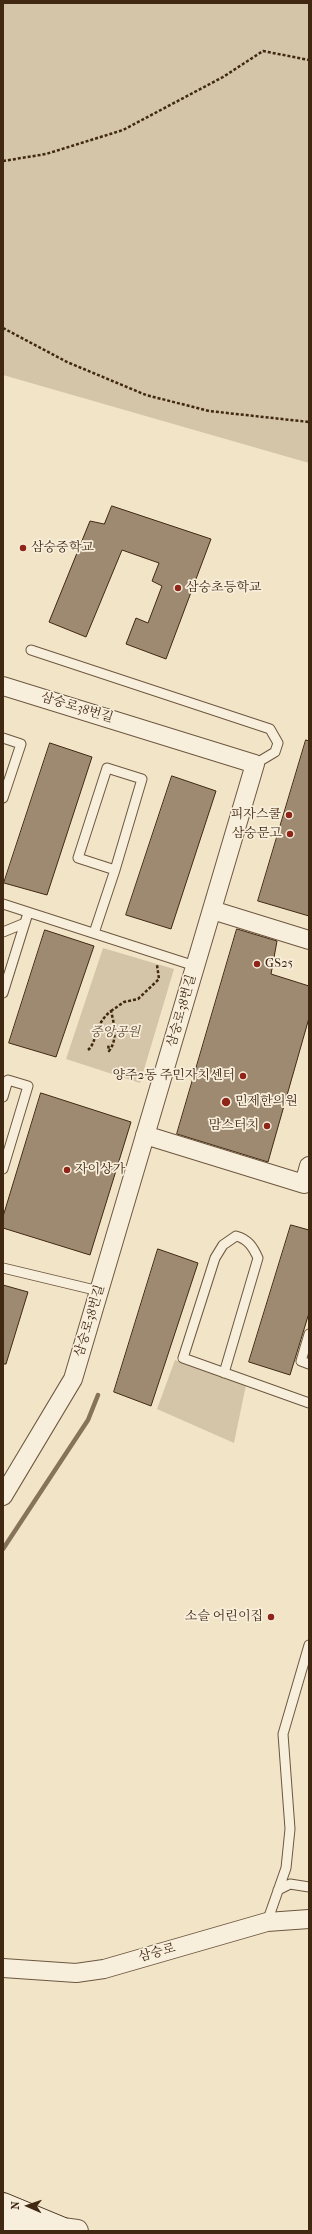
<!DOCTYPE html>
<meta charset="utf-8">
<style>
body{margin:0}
#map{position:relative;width:312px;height:2234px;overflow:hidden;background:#f2e5c7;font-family:"IM FELL French Canon",serif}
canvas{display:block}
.frame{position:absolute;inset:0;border:4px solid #412813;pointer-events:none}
.north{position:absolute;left:8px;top:2186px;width:40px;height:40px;-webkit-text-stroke:3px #f7eedb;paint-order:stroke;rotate:272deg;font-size:11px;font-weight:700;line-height:16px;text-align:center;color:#412813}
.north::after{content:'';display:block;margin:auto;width:14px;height:18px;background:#412813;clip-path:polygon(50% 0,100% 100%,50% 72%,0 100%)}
</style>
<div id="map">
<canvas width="312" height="2234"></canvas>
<div class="frame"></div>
<div class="north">N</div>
</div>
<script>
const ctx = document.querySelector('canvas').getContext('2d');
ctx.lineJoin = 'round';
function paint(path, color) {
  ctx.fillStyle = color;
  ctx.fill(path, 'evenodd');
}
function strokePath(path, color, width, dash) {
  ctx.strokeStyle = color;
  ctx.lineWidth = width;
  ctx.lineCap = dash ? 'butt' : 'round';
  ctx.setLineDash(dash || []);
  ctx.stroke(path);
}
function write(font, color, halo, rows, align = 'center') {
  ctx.font = font + ' "IM FELL French Canon","Noto Serif KR",serif';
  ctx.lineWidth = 3.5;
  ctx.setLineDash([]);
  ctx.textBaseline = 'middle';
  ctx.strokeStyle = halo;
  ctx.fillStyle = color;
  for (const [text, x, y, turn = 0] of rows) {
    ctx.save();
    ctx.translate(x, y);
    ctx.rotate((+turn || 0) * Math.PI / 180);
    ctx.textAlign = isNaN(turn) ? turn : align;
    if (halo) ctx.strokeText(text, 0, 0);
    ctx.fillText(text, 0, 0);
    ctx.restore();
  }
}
paint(new Path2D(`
 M3,3H309V463L3,375Z
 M103,948L174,969L140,1083L66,1059Z
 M175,1360L246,1385L234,1443L157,1409Z`), '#d4c5a8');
strokePath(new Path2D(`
 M3,1549L88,1420L98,1395`), '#87735a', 4.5);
const building = new Path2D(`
 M112,506L211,539L166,659L126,644L136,618L148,623L162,586L152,581L159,563L122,550L86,637L49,622L90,521L104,524Z
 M306,740L309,741V916L258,901Z
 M50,743L92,757L47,895L4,883Z
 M172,776L216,791L171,929L126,915Z
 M237,929L277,941L271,974L309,986V1018L268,1162L177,1134Z
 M45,930L94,946L56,1057L9,1043Z
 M41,1093L131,1122L90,1255L3,1228V1217Z
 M291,1225L309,1230V1313L290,1375L249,1362Z
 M158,1249L198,1263L151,1406L114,1392Z
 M3,1285L28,1292L6,1364H3Z`);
paint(building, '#9d8a71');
strokePath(building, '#412813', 1);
const service = new Path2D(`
 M31,650L270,729L278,743L275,752L255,764
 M3,738L21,744L3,798
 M3,904L195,966
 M3,932L25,923
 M94,933L115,870L78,858L107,768L142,779L115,870
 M3,993L28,913
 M3,1097L8,1080L28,1086L3,1169
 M3,1268L99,1291
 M309,1334L301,1361L309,1364
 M224,1373L258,1258C253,1247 248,1239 236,1236L223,1245L215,1258L183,1358L309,1403
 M278,1890L290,1884L309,1887
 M267,1922L286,1868L290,1829L283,1734L309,1645`);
const minor = new Path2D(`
 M3,686L255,764L73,1379L3,1496
 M212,910L309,940
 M145,1135L304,1184L309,1166
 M3,1968L76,1973L104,1969L267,1922L309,1919`);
const tertiary = new Path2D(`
 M3,2221L77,2231`);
const secondary = new Path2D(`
 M3,2204L61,2228`);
strokePath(service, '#6d5740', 11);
strokePath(minor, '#6d5740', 20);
strokePath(tertiary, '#6d5740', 24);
strokePath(secondary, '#412813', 24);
strokePath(new Path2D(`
 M3,161L46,154L123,130L223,77L263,51L309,60
 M3,328L67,362L146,395L209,411L309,422
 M111,1011L124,1002L138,999L159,979L157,965
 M88,1050C97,1043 94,1024 111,1011C114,1023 118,1040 109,1051L108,1044`), '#412813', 2.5, [3, 2]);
strokePath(service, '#f7eedb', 9);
strokePath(minor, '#f7eedb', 18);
strokePath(tertiary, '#f7eedb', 22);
strokePath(secondary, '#f7eedb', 22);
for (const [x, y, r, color] of [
 [23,548,4,"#8f2418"],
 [178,588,4,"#8f2418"],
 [289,815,4,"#8f2418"],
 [290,834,4,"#8f2418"],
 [257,964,4,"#8f2418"],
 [243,1076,4,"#8f2418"],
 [226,1102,5,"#8f2418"],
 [267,1126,4,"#8f2418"],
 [67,1170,4,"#8f2418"],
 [271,1617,4,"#8f2418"]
]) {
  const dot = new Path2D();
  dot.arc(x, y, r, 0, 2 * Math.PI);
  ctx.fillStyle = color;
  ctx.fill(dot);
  strokePath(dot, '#f7eedb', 1.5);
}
write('13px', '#412813', '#f7eedb', [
 ["삼숭중학교",31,548],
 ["삼숭초등학교",186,588],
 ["피자스쿨",281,815,"right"],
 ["삼숭문고",282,834,"right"],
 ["GS25",265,964],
 ["양주2동 주민자치센터",235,1076,"right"],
 ["민제한의원",235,1102],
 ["맘스터치",259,1126,"right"],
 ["자이상가",75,1170],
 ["소슬 어린이집",263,1617,"right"]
], 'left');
write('13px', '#412813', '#f7eedb', [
 ["삼숭로38번길",77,708,17],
 ["삼숭로38번길",182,1011,-74],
 ["삼숭로38번길",90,1321,-73],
 ["삼숭로",157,1953,-15]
]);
write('italic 13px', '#664f38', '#f7eedb', [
 ["중앙공원",115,1033]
]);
</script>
